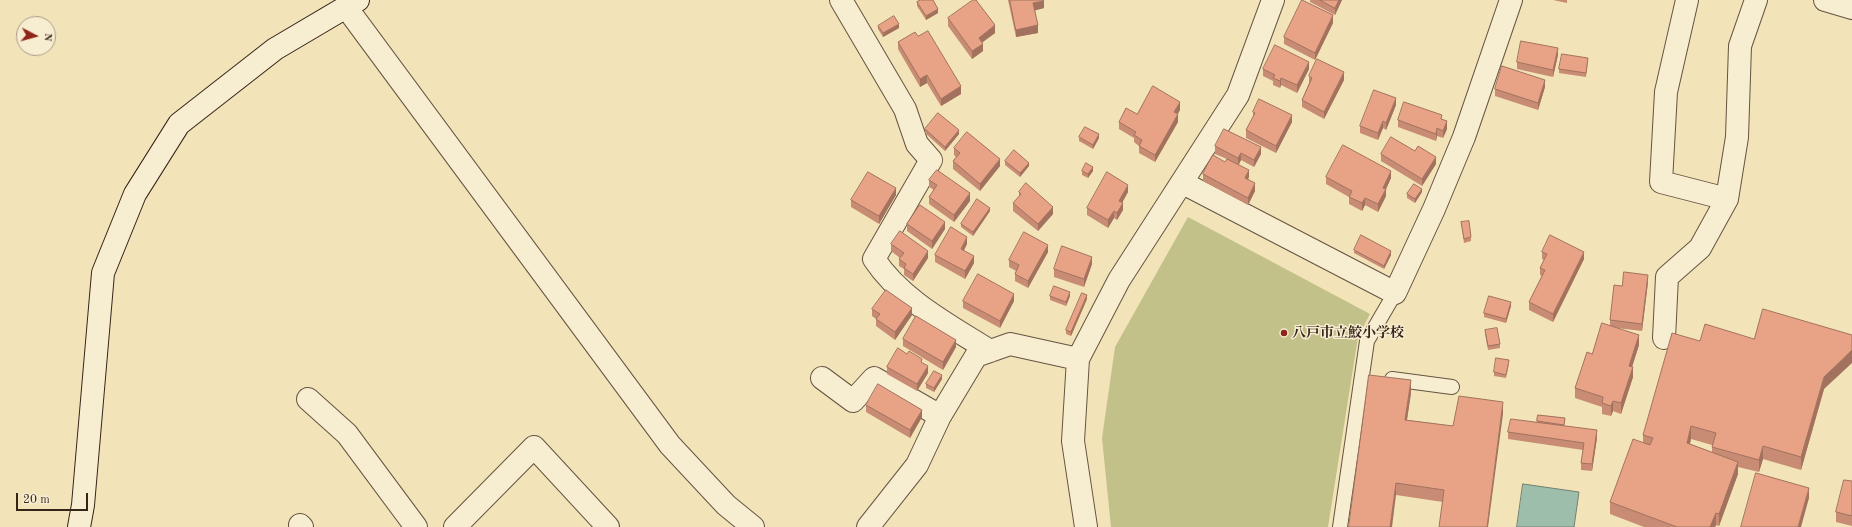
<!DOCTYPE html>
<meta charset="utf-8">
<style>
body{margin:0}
#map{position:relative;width:1852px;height:527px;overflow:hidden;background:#f2e3b8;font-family:"Old Standard TT",serif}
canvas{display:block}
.north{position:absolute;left:16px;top:16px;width:40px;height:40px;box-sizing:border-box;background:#f7edd1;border:1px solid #aa9d87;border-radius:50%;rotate:96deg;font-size:11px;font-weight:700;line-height:16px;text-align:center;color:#362419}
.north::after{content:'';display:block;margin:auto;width:14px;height:18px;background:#8f2418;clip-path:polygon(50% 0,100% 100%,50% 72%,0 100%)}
.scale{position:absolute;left:16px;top:493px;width:72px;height:18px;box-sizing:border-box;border:2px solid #362419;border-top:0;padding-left:5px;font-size:12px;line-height:14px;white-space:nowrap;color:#362419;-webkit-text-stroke:3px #f7edd1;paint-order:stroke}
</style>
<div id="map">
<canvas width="1852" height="527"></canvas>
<div class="north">N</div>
<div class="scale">20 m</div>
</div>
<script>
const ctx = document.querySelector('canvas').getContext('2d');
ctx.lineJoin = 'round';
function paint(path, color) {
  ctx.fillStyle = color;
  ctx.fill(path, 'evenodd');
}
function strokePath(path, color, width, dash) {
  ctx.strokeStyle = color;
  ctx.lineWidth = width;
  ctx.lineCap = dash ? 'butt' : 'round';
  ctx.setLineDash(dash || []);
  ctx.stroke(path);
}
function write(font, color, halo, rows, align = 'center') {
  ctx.font = font + ' "Old Standard TT","Noto Serif JP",serif';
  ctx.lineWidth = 3;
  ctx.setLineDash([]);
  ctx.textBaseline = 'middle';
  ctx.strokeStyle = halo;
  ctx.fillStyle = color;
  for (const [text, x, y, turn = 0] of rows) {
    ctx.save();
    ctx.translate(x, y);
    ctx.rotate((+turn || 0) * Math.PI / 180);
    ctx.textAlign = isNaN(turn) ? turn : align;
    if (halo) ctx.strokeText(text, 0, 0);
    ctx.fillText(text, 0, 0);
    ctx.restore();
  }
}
paint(new Path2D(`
 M1188,217L1370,314L1358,337L1328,527H1111L1102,438L1115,347Z`), '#c2c18a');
const water = new Path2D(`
 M1523,484L1579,492L1574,527H1517Z`);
paint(water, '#9cbeab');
strokePath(water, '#738071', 1);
const lane = new Path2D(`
 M1392,379L1452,387
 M1340,527L1367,341L1395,293`);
const street = new Path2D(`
 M841,0L905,109L917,144L931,160L874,259C901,300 949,325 990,351
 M1687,0L1666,92L1661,182L1727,199
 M1825,0L1852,8
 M346,7L670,445L726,505L753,527
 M1183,183L1395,293L1434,209L1464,137L1511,0
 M1664,338L1667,277L1700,248L1727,199L1737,137L1740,46L1756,0
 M822,378L853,401L874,378L940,416
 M308,399L347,434L416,527
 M300,525L302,527
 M455,527L534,447L608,527
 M868,527L917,465L940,416L976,356L1010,344L1078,359
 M1086,527L1073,441L1078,359L1119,280L1238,95L1273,0`);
const secondary = new Path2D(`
 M79,527L83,505L103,273L135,194L179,124L275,49L358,0`);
strokePath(lane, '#655441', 16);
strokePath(street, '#655441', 24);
strokePath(secondary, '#362419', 24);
strokePath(lane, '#f7edd1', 14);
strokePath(street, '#f7edd1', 22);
strokePath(secondary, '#f7edd1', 22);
paint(new Path2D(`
 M1008,0H1043L1044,8L1035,10L1038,33L1016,37Z
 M1310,0H1342L1335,15L1310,2Z
 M1553,0H1567V3Z
 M917,2L938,13L926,20L917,6Z
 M948,18L995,33L982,42L983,51L972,59L948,26Z
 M1333,23L1315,60L1284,44V37Z
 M878,26L899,28L883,37L878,29Z
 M918,36L961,94L941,106L927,83L920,87L898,49V42Z
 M1558,55L1553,77L1517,69V62Z
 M1588,62L1586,77L1559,73V69Z
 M1263,69H1309L1297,93L1281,85L1280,88L1273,85V81L1263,76Z
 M1309,76L1344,80L1324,119L1302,107V100L1309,83Z
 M1545,87L1538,110L1495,96V89Z
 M1396,105L1386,130L1383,128L1378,140L1360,133V126Z
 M1180,110L1178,114V122L1155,162L1139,153V146L1134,142V138L1119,129V122L1137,114Z
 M1253,112L1292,122L1276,153L1246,138V130L1253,117Z
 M1398,120H1442L1447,129L1443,138L1437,136L1436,141L1398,127Z
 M925,129L959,134L945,151L925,133Z
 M1079,137L1099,138L1093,149L1079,141Z
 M1215,146L1261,154L1254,167L1241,160L1239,165L1249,177L1248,179L1255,191L1248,205L1203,181V174L1225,162L1227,159L1215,154Z
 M954,148L1000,166L980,191L953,169V161L956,157L954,155Z
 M1415,151L1436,164L1422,186L1381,161V154Z
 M1005,161L1029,166L1020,177L1005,165Z
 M1082,171H1093L1088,178L1082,175Z
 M1326,177L1391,178L1386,189V196L1378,212L1365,205L1362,211L1349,204V197L1326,184Z
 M929,180L970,201L954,222L929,204V197L934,190L929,187Z
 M1019,192L1053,214L1038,231L1013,211V203L1019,197Z
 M1128,192L1122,203L1123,210L1117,220L1114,218L1108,228L1087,215V208Z
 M1422,192L1415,203L1407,198V194Z
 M896,195L879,224L851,207V200Z
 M990,211L973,236L961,227V224Z
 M1461,222L1471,237V241L1464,243Z
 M907,224L945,229L932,249L907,231Z
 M891,244L928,258L913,281L904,275V269L899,266V259L900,258L891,251Z
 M967,244L964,250L974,263L965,279L935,262V255Z
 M1354,250L1391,255L1384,269L1354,253Z
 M1048,252L1028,288L1015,281V274L1016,271L1009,267V260Z
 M1542,252L1584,259L1553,322L1529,310V302L1542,276L1540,275V268L1544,260L1542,259Z
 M1092,264L1084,287L1054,277V269Z
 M1648,282L1642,331L1617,328L1639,345L1632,367L1633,377L1621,414L1613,411L1611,416L1602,414V407L1575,398V388L1592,354L1610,326V320L1622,286Z
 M1050,296H1070L1066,306L1050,300Z
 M1087,299L1071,336L1066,334V330Z
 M963,301H1014L1000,328L963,308Z
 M1511,306L1506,323L1484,317V313Z
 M872,309L912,315L895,340L876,326V319L872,316Z
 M1485,330L1500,344V348L1488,350L1485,334Z
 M903,339L956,347L943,370L903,346Z
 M922,363L928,373L917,391L887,374V367Z
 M1509,364L1506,378L1494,376V372Z
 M942,379L934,392L926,388V384Z
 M1824,389L1801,470L1763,459L1759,472L1738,467V474L1719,526L1716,525L1715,527H1644L1610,514V502L1643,443V435ZM1691,439L1712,445V452L1690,444Z
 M1411,393L1407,420L1453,426L1503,414L1443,502L1396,495L1349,527Z
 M866,405L922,417L910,438L866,412Z
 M1538,415L1565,418L1564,426L1597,438L1592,471L1581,470V463L1583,450L1508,439V432L1537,422Z
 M1852,481V526L1836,522V512Z`), '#c88c74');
paint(new Path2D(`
 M1339,0H1342L1335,15V8Z
 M1044,1V8L1033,11V3Z
 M938,9V13L926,20V16Z
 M1333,15V23L1315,60V53Z
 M899,24V28L883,37V33Z
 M995,25V33L979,45V38Z
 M1038,25V33L1016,37V30Z
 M983,44V51L972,59V51Z
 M1558,48V55L1553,77V70Z
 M1309,62V69L1297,93V85Z
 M1344,72V80L1324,119V112Z
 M927,75V83L920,87V79Z
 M1281,78V85L1280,88V81Z
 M1545,80V87L1538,110V103Z
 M961,86V94L941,106V99Z
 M1396,98V105L1386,130V123Z
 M1180,102V110L1174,119V112Z
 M1178,114V122L1155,162V155Z
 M1292,115V122L1276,153V146Z
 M1383,121V128L1378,140V133Z
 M1447,121V129L1443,138V131Z
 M1437,128V136L1436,141V134Z
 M959,130V134L945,151V147Z
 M1099,134V138L1093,149V145Z
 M1261,147V154L1254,167V160Z
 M1241,153V160L1238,165V158Z
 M1436,157V164L1422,186V179Z
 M1000,159V166L980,191V184Z
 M1029,163V166L1020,177V173Z
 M1093,167V171L1088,178V174Z
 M1249,170V177L1245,185V178Z
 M1391,171V178L1386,189V196L1378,212V204L1383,188Z
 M1255,183V191L1248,205V198Z
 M1128,185V192L1119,208V201Z
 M896,188V195L879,224V216Z
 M1422,189V192L1415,203V199Z
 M970,193V201L954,222V215Z
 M1365,198V205L1362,211V203Z
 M1123,203V210L1117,220V213Z
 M1053,207V214L1038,231V224Z
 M990,208V211L973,236V232Z
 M1114,211V218L1108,228V220Z
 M945,222V229L932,249V241Z
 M967,237V244L961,256V249Z
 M1048,245V252L1028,288V281Z
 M928,251V258L913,281V274Z
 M1391,251V255L1384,269V266Z
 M1584,252V259L1553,322V314Z
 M974,256V263L965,279V271Z
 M1092,257V264L1084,287V279Z
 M1648,275V282L1642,331V324Z
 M1070,292V296L1066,306V302Z
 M1014,294V301L1000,328V321Z
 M1087,295V299L1071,336V332Z
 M1511,302V306L1506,323V319Z
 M912,308V315L895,340V332Z
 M1639,335V345L1629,376V366Z
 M956,340V347L943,370V362Z
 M1852,350V363L1824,389L1801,470V457L1824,377Z
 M928,366V373L917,391V384Z
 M1633,367V377L1621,414V403Z
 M942,375V379L934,392V388Z
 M1411,380V393L1405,432V420Z
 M1613,401V411L1611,416V406Z
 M1503,402V414L1488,527H1487Z
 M922,410V417L910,438V430Z
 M1691,426V439L1687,455V443Z
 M1597,430V438L1592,471V464Z
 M1763,446V459L1759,472V460Z
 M1738,462V474L1719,526V514Z
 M1396,483V495L1392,527H1390Z
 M1809,488V498L1801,527H1798Z
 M1716,513V525L1715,527H1710Z`), '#a2725e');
const building = new Path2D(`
 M921,0H933L938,9L926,16L917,2Z
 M973,0H976L995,25L979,38L983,44L972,51L948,18Z
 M1010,0H1043L1044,1L1033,3L1038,25L1016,30Z
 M1302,0L1333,15L1315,53L1284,37Z
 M1320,0H1339L1335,8Z
 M894,16L899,24L883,33L878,26Z
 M928,31L961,86L941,99L927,75L920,79L898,42L915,32L918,36Z
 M1521,41L1558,48L1553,70L1517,62Z
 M1275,45L1309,62L1297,85L1281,78L1280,81L1273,78L1275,75L1263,69Z
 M1562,54L1588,58L1586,73L1559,69Z
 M1317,59L1344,72L1324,112L1302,100L1312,78L1309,76Z
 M1502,66L1545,80L1538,103L1495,89Z
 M1153,86L1180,102L1174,112L1178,114L1155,155L1139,146L1142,140L1134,135L1136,132L1119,122L1126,108L1137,114Z
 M1374,90L1396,98L1386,123L1383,121L1378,133L1360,126Z
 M1259,99L1292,115L1276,146L1246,130L1255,113L1253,112Z
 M1404,102L1442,115L1441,119L1447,121L1443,131L1437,128L1436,134L1398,120Z
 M938,113L959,130L945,147L925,129Z
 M1085,127L1099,134L1093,145L1079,137Z
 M1224,129L1261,147L1254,160L1241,153L1238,158L1215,146Z
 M967,132L1000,159L980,184L953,161L960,153L954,148Z
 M1391,137L1415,151L1418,146L1436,157L1422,179L1381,154Z
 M1343,145L1391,171L1383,188L1386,189L1378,204L1365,198L1362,203L1349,197L1352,191L1326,177Z
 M1014,150L1029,163L1020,173L1005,161Z
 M1213,155L1225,162L1227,159L1249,170L1245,178L1255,183L1248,198L1203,174Z
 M1086,163L1093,167L1088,174L1082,171Z
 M937,170L970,193L954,215L929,197L937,185L929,180Z
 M868,172L896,188L879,216L851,200Z
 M1107,172L1128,185L1119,201L1123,203L1117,213L1114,211L1108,220L1087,208Z
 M1026,183L1053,207L1038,224L1013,203L1021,194L1019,192Z
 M1414,184L1422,189L1415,199L1407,194Z
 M977,199L990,208L973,232L961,224Z
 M920,205L945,222L932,241L907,224Z
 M1469,221L1471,237L1464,239L1461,222Z
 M951,227L967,237L961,249L974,256L965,271L935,255Z
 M900,231L928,251L913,274L904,268L906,264L899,259L904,253L891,244Z
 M1024,232L1048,245L1028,281L1015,274L1019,265L1009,260Z
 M1361,235L1391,251L1384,266L1354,250Z
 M1550,235L1584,252L1553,314L1529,302L1545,270L1540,268L1547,254L1542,252Z
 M1062,246L1092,257L1084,279L1054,269Z
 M1624,272L1648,275L1642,324L1610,320L1614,285L1622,286Z
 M978,274L1014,294L1000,321L963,301Z
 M1054,286L1070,292L1066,302L1050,296Z
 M886,290L912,308L895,332L876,319L880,314L872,309Z
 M1082,293L1087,295L1071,332L1066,330Z
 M1489,296L1511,302L1506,319L1484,313Z
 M1763,309L1852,335V350L1824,377L1801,457L1763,446L1759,460L1712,447L1716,433L1691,426L1687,443L1738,462L1719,514L1716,513L1710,527H1677L1610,502L1633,439L1650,445L1653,438L1643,435L1672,333L1700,341L1705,324L1754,339Z
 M916,316L956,340L943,362L903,339Z
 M1602,323L1639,335L1629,366L1633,367L1621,403L1613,401L1611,406L1602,403L1603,397L1575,388L1587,352L1592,354Z
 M1497,328L1500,344L1488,346L1485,330Z
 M898,348L907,354L909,351L922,359L921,362L928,366L917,384L887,367Z
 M1496,358L1509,360L1506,375L1494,372Z
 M934,371L942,375L934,388L926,384Z
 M1369,375L1411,380L1405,420L1453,426L1459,396L1503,402L1487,527H1439L1444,490L1396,483L1390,527H1349Z
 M878,384L922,410L910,430L866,405Z
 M1538,415L1565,418L1564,425L1537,421Z
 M1511,419L1597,430L1592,464L1581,463L1584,443L1508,432Z
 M1756,473L1809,488L1798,527H1741Z
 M1844,480L1852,481V516L1836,512Z`);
paint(building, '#e8a387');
strokePath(building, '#a2725e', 1);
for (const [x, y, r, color] of [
 [1284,333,4,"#8f2418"]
]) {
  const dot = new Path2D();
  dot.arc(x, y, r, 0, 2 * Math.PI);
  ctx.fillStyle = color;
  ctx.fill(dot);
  strokePath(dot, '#f7edd1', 1.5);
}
write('bold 14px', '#362419', '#f7edd1', [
 ["八戸市立鮫小学校",1292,333]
], 'left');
</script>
